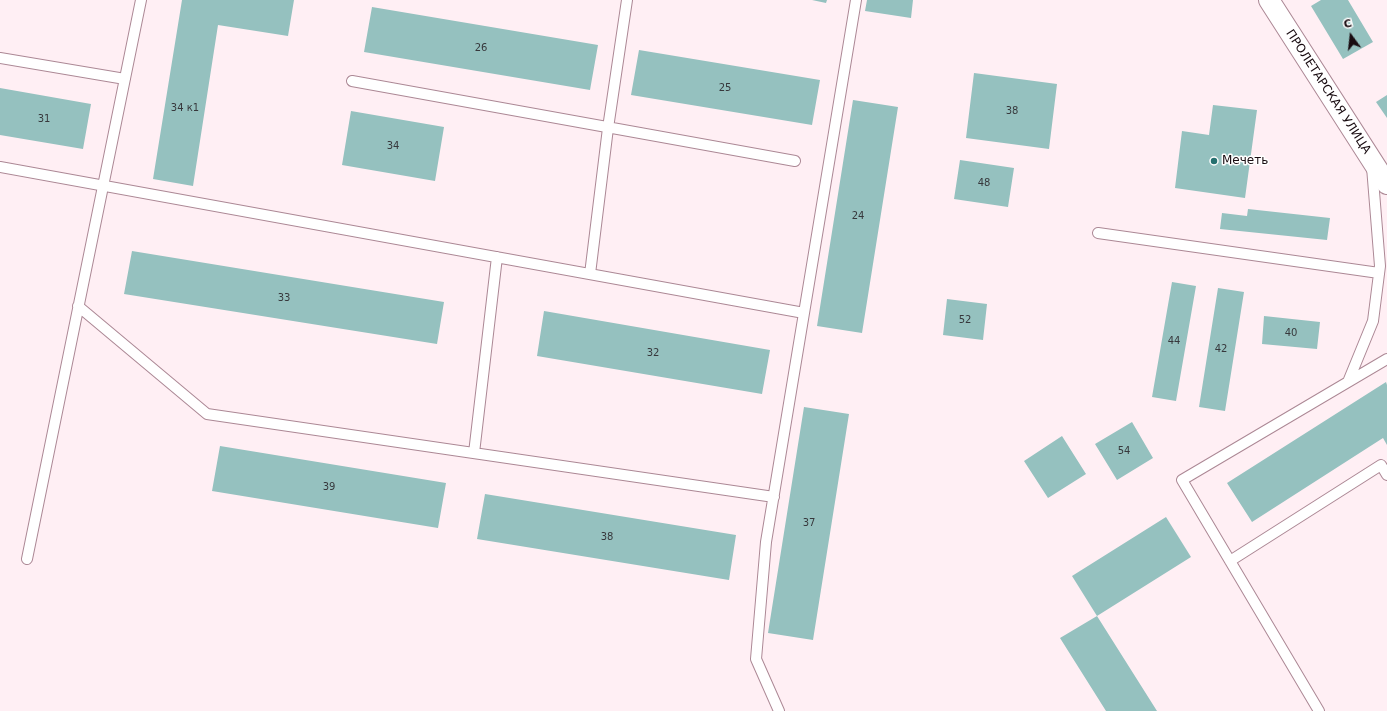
<!DOCTYPE html>
<meta charset="utf-8">
<style>
body{margin:0}
#map{position:relative;width:1387px;height:711px;overflow:hidden;background:#ffeff4;font-family:"DejaVu Sans",sans-serif}
canvas{display:block}
.north{position:absolute;left:1331px;top:16px;width:40px;height:40px;-webkit-text-stroke:3px #fff;paint-order:stroke;rotate:345deg;font-size:11px;font-weight:700;line-height:16px;text-align:center;color:#180b10}
.north::after{content:'';display:block;margin:auto;width:14px;height:18px;background:#180b10;clip-path:polygon(50% 0,100% 100%,50% 72%,0 100%)}
</style>
<div id="map">
<canvas width="1387" height="711"></canvas>
<div class="north">С</div>
</div>
<script>
const ctx = document.querySelector('canvas').getContext('2d');
ctx.lineJoin = 'round';
function paint(path, color) {
  ctx.fillStyle = color;
  ctx.fill(path, 'evenodd');
}
function strokePath(path, color, width, dash) {
  ctx.strokeStyle = color;
  ctx.lineWidth = width;
  ctx.lineCap = dash ? 'butt' : 'round';
  ctx.setLineDash(dash || []);
  ctx.stroke(path);
}
function write(font, color, halo, rows, align = 'center') {
  ctx.font = font + ' "DejaVu Sans",sans-serif';
  ctx.lineWidth = 3;
  ctx.setLineDash([]);
  ctx.textBaseline = 'middle';
  ctx.strokeStyle = halo;
  ctx.fillStyle = color;
  for (const [text, x, y, turn = 0] of rows) {
    ctx.save();
    ctx.translate(x, y);
    ctx.rotate((+turn || 0) * Math.PI / 180);
    ctx.textAlign = isNaN(turn) ? turn : align;
    if (halo) ctx.strokeText(text, 0, 0);
    ctx.fillText(text, 0, 0);
    ctx.restore();
  }
}
paint(new Path2D(`
 M182,0H294L288,36L218,25L193,186L153,179Z
 M812,0H827L826,3Z
 M867,0H913L911,18L865,11Z
 M1321,0H1348L1373,42L1343,59L1311,6Z
 M372,7L598,45L590,90L364,52Z
 M639,50L820,80L812,125L631,95Z
 M974,73L1057,84L1049,149L966,138Z
 M0,88L91,104L83,149L0,135Z
 M1387,95V118L1376,102Z
 M853,100L898,107L862,333L817,326Z
 M1213,105L1257,110L1245,198L1175,188L1182,131L1209,135Z
 M351,111L444,127L435,181L342,165Z
 M960,160L1014,168L1008,207L954,199Z
 M1248,209L1330,218L1327,240L1220,229L1222,213L1247,216Z
 M132,251L444,302L437,344L124,294Z
 M1172,282L1196,286L1176,401L1152,397Z
 M1218,288L1244,292L1225,411L1199,407Z
 M947,299L987,304L983,340L943,335Z
 M544,311L770,350L762,394L537,356Z
 M1264,316L1320,322L1317,349L1262,344Z
 M1386,382L1387,385V445L1383,438L1252,522L1227,483Z
 M804,407L849,414L813,640L768,633Z
 M1132,422L1153,458L1117,480L1095,444Z
 M1062,436L1086,474L1048,498L1024,461Z
 M220,446L446,483L438,528L212,491Z
 M485,494L736,535L729,580L477,539Z
 M1166,517L1191,557L1097,616L1157,711H1106L1060,638L1097,616L1072,576Z`), '#95c1bf');
const lane = new Path2D(`
 M0,58L125,79
 M352,81L795,161
 M0,167L804,313
 M1098,233L1379,273
 M590,274L608,128L627,0
 M78,306L207,414L774,497
 M1348,382L1373,321L1380,266L1372,167
 M474,453L497,257
 M27,559L141,0
 M1230,561L1381,465L1387,475
 M779,711L756,659L766,542L856,0
 M1319,711L1182,480L1387,359`);
const street = new Path2D(`
 M1269,0L1387,184`);
strokePath(lane, '#ac8895', 12);
strokePath(street, '#ac8895', 22);
strokePath(lane, '#fff', 10);
strokePath(street, '#fff', 20);
for (const [x, y, r, color] of [
 [1214,161,4,"#25706f"]
]) {
  const dot = new Path2D();
  dot.arc(x, y, r, 0, 2 * Math.PI);
  ctx.fillStyle = color;
  ctx.fill(dot);
  strokePath(dot, '#fff', 1.5);
}
write('10px', '#37383c', null, [
 ["26",481,48],
 ["25",725,88],
 ["34 к1",185,108],
 ["38",1012,111],
 ["31",44,119],
 ["34",393,146],
 ["48",984,183],
 ["24",858,216],
 ["33",284,298],
 ["52",965,320],
 ["40",1291,333],
 ["44",1174,341],
 ["42",1221,349],
 ["32",653,353],
 ["54",1124,451],
 ["39",329,487],
 ["37",809,523],
 ["38",607,537]
]);
write('12px', '#180b10', '#fff', [
 ["ПРОЛЕТАРСКАЯ УЛИЦА",1328,92,57]
]);
write('12px', '#180b10', '#fff', [
 ["Мечеть",1222,161]
], 'left');
</script>
